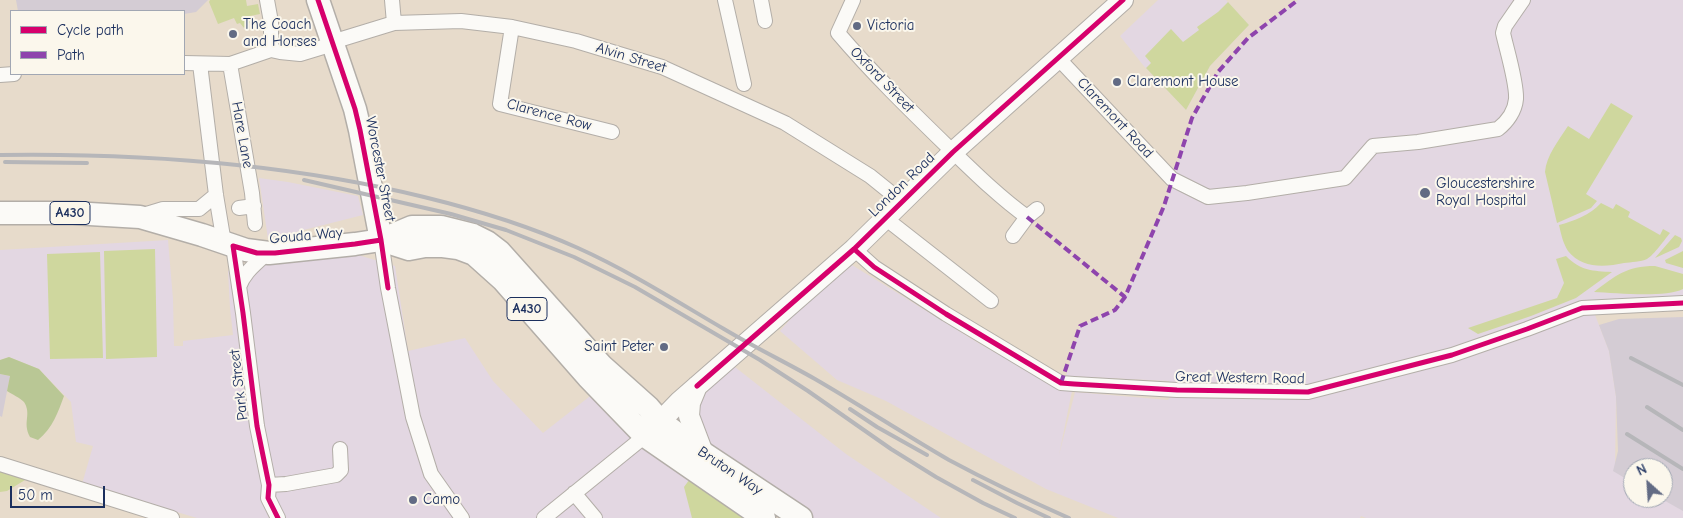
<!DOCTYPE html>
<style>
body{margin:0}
#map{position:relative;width:1683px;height:518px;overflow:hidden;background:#e7dbcb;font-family:"Comic Neue",sans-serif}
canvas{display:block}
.legend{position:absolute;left:10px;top:10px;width:175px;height:65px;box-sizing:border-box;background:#fbf7ec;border:1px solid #a1a7b3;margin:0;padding:6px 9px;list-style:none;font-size:15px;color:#1b2f5e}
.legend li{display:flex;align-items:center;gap:10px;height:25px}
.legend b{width:25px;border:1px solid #a1a7b3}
.north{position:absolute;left:1623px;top:458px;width:50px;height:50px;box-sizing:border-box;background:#fbf7ec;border:1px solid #a1a7b3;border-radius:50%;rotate:334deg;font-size:14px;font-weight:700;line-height:20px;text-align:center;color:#1b2f5e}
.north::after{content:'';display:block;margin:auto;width:18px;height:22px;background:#626b84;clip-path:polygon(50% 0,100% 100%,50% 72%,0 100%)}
.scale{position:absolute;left:10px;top:486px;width:95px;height:22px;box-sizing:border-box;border:2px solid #1b2f5e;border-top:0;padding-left:6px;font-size:15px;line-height:18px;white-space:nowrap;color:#1b2f5e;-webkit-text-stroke:4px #fbf7ec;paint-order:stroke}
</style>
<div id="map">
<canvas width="1683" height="518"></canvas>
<ul class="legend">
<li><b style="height:6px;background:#d6006c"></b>Cycle path</li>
<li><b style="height:6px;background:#8e44ad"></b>Path</li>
</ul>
<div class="north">N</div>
<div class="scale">50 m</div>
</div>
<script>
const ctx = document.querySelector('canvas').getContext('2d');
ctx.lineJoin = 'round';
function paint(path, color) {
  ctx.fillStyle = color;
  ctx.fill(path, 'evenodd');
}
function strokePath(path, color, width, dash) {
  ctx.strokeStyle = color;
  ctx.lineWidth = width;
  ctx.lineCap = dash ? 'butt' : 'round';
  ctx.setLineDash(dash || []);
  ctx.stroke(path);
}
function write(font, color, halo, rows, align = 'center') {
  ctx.font = font + ' "Comic Neue",sans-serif';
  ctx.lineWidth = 4;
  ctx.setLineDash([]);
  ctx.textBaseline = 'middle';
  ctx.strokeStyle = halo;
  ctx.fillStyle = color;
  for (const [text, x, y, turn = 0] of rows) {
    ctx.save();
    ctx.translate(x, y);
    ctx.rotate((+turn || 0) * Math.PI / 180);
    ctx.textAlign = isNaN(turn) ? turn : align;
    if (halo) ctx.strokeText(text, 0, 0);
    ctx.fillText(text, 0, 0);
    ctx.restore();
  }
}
paint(new Path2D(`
 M1158,0H1226L1249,25L1210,66L1186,110L1143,65L1120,36Z
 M1298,0H1683V303L1592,307L1609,351L1616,397L1615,471L1633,481V498H1663L1683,508V518H1366L1361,516L1360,518H1118L1046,489L886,401L837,380L780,331L801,307L852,265L980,344L1059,388L1072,391L1059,455L1075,392L1168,400L1177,390L1169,381L1066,376L1080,326L1115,310L1125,297L1164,206L1192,118L1218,72L1248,38Z
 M259,178L288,182L358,196L363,215L268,239Z
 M168,240L173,299L174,346H183V341L233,335L230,308L228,271L266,263L358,255L395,266L408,351L465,338L493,381L543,433L594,393L748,518H197L82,484L93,446L76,442L71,402L39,369L9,357L0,360V250Z
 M726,360L846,454L941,518H801L660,421Z`), '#e3d7e2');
paint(new Path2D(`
 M16,0H208L196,12L184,14V11H18Z
 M1683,317V511L1660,498H1663V468H1633V483L1613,471L1618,451L1616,397L1609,351L1599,325L1619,319Z
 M0,374L10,376L2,417L0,416Z`), '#d4ccd4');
paint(new Path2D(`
 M210,0H246L247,6L258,4L260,14L250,16L252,21L244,28L240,23L237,24L234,18L218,24L209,2Z
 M1228,2L1249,25L1210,66L1186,110L1146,68L1151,63L1145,56L1171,29L1183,42L1199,30L1197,27L1218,12Z
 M1611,103L1633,116L1586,194L1597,201L1591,208L1557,223L1545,172C1546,156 1559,140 1568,126L1589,139Z
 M1601,203L1613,209L1616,204L1630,212L1628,217L1660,235L1663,229L1670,233C1665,239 1654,255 1647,259C1641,262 1631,262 1624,263C1605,267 1582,269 1568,251C1563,243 1561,234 1559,225C1574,221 1590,215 1601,203Z
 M1675,235L1681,238L1682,241L1679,247L1655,258Z
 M155,249L157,357L106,359L104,251Z
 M1683,251V268L1666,263L1665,260Z
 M100,252L103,358L50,359L47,254Z
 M1566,256C1581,271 1593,271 1612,272L1576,298L1531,316L1478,334L1468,328L1557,298L1564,283L1556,259Z
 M1655,266L1683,274V289C1665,298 1616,293 1594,292C1615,276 1626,266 1655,266Z
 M0,470L25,479V480L7,491L0,492Z
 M695,472L748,518H692L684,487Z`), '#cfd79e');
paint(new Path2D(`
 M9,357L39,369L64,396C58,412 53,428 38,440L30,437C22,422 32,415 24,402C20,398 12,394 7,391L10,376L0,374V360Z`), '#b9c795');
const street = new Path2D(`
 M267,0L271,22V50
 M392,0L394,23
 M725,0L744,84
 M761,0L765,21
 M853,0L838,33C872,73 910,110 947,146C973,171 998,196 1027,217
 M512,27L500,104L612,132
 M332,42L394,23L461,21L512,27L576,41L662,67L785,123L870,176L901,201
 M1058,58L1172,179L1208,197L1247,193L1345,178L1373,146L1418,142L1498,129C1507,122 1515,111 1516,99C1517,83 1507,51 1503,33L1505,26L1523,0
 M184,63L230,64L271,50L280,52L300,54L333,44
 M200,64L216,195L224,243
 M230,64L252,193L255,224
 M0,75L14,74
 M239,208L254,206
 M140,216L163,209H199L216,195
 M885,218L991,301
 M1013,236L1027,217L1037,209
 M381,240L388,288L413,417L431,474L462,518
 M233,246L243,313L257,426L269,485L268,498L278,518
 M854,249L874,267L946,314L1061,383L1074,384L1177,390L1308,392L1452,355L1527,329L1582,308L1683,303
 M239,287C244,272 256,264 267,253
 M0,464L172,518
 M269,485L286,484L336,475L341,470L340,449
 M574,493L595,518
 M544,518L645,436`);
const secondary = new Path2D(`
 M697,386L690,403L689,416L703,453
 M650,432L680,401L854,249L953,152L1123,0`);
const primary = new Path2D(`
 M318,0L355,109L360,130L381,240
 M0,213H73L140,217L202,235L246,250L269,253L355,244L381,240L412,227H441L473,235L487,242L500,252L602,366L648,407L660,421L703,453L801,518
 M381,240L409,249L425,246H443L458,248L474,254L503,280L588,377L645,436L764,518`);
strokePath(street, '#b3aea8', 16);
strokePath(secondary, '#b3aea8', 22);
strokePath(primary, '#b3aea8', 25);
strokePath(street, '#fbfaf7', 14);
strokePath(secondary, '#fbfaf7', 20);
strokePath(primary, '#fbfaf7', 22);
strokePath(new Path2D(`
 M0,155C143,153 285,163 424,197C477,210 529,226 578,248C629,271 676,301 724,329C754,347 785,362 815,379C860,405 904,434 949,460C988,481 1028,500 1069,518
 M5,162L87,163
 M304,180L451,214L506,230L574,257L635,287L760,360L808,391L891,449L936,477L983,503L1015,518
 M1631,358L1683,385
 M1647,407L1683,430
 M850,409L877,427L927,455
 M1627,434L1683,469
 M973,480L1017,503L1049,518`), '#b6b6b9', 4);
strokePath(new Path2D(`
 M1027,217L1125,297
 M1061,383L1080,326L1115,310L1125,297L1164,206L1192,118L1218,72L1248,38L1298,0`), '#8e44ad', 4, [8, 4]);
strokePath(new Path2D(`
 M318,0L355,109L360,130L381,240L388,288
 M854,249L874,267L946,314L1061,383L1074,384L1177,390L1308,392L1452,355L1527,329L1582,308L1683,303
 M697,386L854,249L953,152L1123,0
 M278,518L268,498L269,485L257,426L243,313L233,246L257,253H275L355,244L381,240`), '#d6006c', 5);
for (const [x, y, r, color] of [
 [857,26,5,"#626b84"],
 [233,34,5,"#626b84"],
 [1117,82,5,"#626b84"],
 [1425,193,6,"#626b84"],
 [664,347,5,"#626b84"],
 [413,500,5,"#626b84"]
]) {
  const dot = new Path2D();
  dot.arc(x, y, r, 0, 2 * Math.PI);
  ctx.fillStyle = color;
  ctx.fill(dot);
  strokePath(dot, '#fbf7ec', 2);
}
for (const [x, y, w] of [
 [70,213,40],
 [527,309,40]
]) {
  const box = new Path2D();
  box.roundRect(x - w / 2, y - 11.5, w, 23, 4);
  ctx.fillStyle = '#fbf7ec';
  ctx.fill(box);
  strokePath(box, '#1b2f5e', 1);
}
write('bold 14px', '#1b2f5e', null, [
 ["A430",70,213],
 ["A430",527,309]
]);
write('15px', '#1b2f5e', '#fbf7ec', [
 ["The Coach",243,25],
 ["and Horses",243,42],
 ["Victoria",867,26],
 ["Claremont House",1127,82],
 ["Gloucestershire",1436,184],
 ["Royal Hospital",1436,201],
 ["Saint Peter",654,347,"right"],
 ["Camo",423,500]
], 'left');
write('15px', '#1b2f5e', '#fbf7ec', [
 ["Alvin Street",631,58,17],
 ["Oxford Street",882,80,46],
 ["Clarence Row",549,115,15],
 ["Claremont Road",1115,118,47],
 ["Hare Lane",242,135,80],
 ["Worcester Street",380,169,79],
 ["London Road",902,185,-44],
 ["Gouda Way",306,236,-5],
 ["Great Western Road",1240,378,1],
 ["Park Street",239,385,-97],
 ["Bruton Way",730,471,34]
]);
</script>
